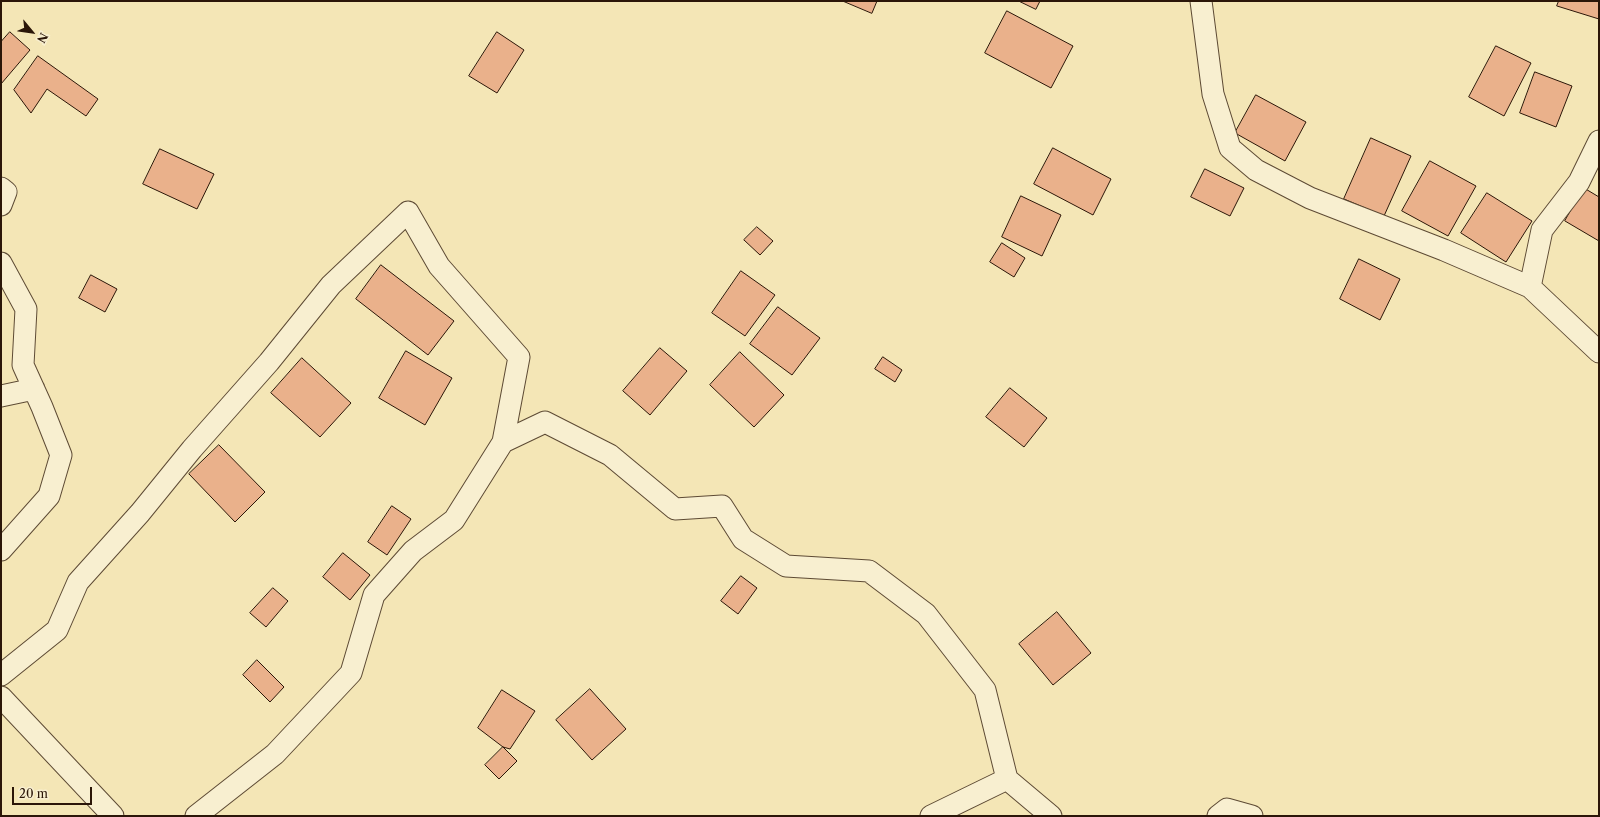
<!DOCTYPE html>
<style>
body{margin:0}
#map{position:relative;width:1600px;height:817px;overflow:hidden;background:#f4e6b6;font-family:"Libre Caslon Text",serif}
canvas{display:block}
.frame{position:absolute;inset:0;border:2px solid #2b1608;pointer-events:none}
.north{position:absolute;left:12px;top:12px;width:40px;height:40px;-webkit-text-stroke:3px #f8efd0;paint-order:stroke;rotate:119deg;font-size:11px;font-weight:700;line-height:16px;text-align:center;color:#2b1608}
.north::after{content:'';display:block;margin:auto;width:14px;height:18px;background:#2b1608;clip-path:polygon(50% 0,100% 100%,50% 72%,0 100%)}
.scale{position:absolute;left:12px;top:787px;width:80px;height:18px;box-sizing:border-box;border:2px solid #2b1608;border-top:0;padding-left:5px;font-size:12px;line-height:14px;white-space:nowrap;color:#2b1608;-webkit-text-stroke:3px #f8efd0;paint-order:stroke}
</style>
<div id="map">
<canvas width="1600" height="817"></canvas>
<div class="frame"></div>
<div class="north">N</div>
<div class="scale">20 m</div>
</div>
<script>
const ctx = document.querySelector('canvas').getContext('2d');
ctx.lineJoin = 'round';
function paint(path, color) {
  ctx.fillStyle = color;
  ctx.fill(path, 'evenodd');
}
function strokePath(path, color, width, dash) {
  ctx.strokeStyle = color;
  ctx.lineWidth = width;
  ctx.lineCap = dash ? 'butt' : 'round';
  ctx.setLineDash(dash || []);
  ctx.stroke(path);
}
const building = new Path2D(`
 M843,1H877L872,13Z
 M1019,1H1040L1036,9Z
 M1559,1H1599V19L1557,6Z
 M1007,11L1073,46L1051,88L985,53Z
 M10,32L30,50L1,84V42Z
 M497,32L524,50L497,93L469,76Z
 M1496,46L1531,63L1504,116L1469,97Z
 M38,56L98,99L86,116L47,89L31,113L14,90Z
 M1535,72L1572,86L1556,127L1520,113Z
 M1256,95L1306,122L1285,161L1235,133Z
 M1371,138L1411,156L1384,216L1344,199Z
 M1053,148L1111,179L1093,215L1034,184Z
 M160,149L214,174L197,209L143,184Z
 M1430,161L1476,186L1448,236L1402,211Z
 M1205,169L1244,188L1230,216L1191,197Z
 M1584,188L1599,197V241L1565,221Z
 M1487,193L1532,221L1506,262L1461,233Z
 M1021,196L1061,215L1042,256L1002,237Z
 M757,227L773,241L760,255L744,240Z
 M1002,243L1025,258L1014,277L990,262Z
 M1359,259L1400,279L1380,320L1340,299Z
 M381,265L454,321L428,355L356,299Z
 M741,271L775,295L745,336L712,313Z
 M91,275L117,289L105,312L79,298Z
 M778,307L820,338L792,375L750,344Z
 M660,348L687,371L650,415L623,391Z
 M406,351L452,378L425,425L379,398Z
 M740,352L784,395L754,427L710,385Z
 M883,357L902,370L895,382L875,369Z
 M302,358L351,403L320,437L271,393Z
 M1010,388L1047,418L1024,447L986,417Z
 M219,445L265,492L235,522L189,474Z
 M392,506L411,519L387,555L368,542Z
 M343,553L370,575L350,600L323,577Z
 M741,576L757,588L738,614L721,601Z
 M273,588L288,601L266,627L250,613Z
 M1057,612L1091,653L1053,685L1019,644Z
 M257,660L284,687L270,702L243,675Z
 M590,689L626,729L592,760L556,720Z
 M502,690L535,711L510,749L503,747L478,728Z
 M503,747L517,761L499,779L485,765Z`);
paint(building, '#eab18b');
strokePath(building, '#2b1608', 1);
const street = new Path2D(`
 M1201,1L1213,94L1230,148L1256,170L1310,198L1444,250L1530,287L1542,230L1579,182L1599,141
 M1,188L6,192L1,205
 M1,263L26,309L23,365L42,407L61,455L49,496L1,550
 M1530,287L1599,352
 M1,396L34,389
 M1,675L57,630L78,582L140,513L192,449L269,362L331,285L408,212L439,266L519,357L503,442
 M1,697L113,816
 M196,816L275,754L351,673L374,595L413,551L454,520L503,442L545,422L610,455L675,509L722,506L743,539L786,566L869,571L926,614L985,690L1007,779
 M931,816L1007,779L1051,816
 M1218,816L1227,809L1252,816`);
strokePath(street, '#5d4a34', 23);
strokePath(street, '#f8efd0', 21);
</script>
